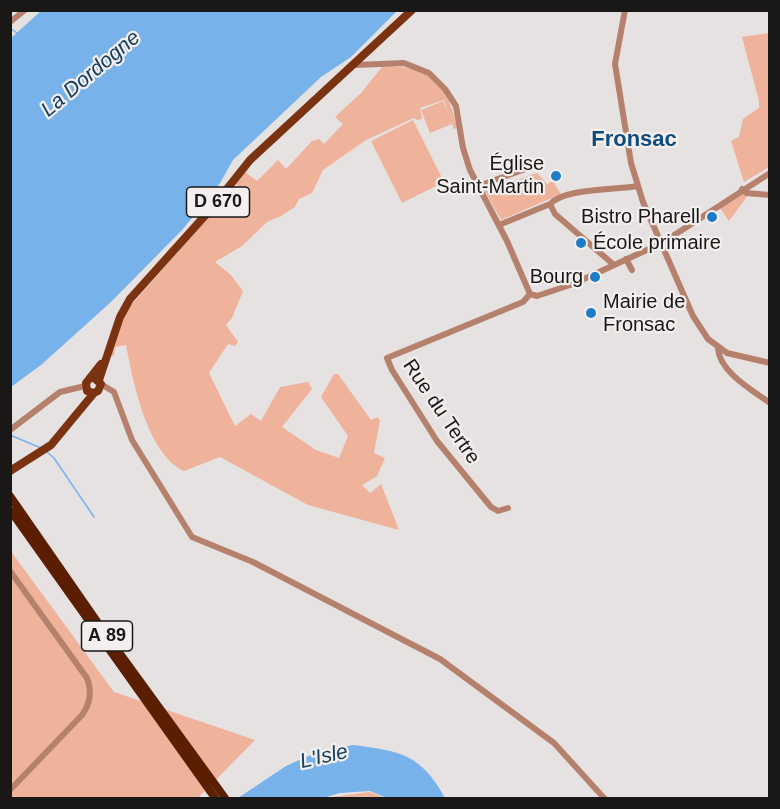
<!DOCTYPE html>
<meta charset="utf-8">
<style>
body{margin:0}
#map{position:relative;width:780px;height:809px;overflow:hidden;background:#e6e2e1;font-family:Arial,sans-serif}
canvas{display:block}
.frame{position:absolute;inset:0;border:12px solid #191817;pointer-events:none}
</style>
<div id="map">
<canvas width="780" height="809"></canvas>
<div class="frame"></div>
</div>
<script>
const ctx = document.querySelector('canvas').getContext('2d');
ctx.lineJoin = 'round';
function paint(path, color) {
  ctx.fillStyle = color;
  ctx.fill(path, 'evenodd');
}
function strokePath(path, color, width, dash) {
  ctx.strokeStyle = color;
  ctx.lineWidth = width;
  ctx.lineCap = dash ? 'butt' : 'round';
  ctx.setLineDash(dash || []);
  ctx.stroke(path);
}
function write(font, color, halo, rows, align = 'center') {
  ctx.font = font + ' Arial,sans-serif';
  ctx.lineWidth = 4.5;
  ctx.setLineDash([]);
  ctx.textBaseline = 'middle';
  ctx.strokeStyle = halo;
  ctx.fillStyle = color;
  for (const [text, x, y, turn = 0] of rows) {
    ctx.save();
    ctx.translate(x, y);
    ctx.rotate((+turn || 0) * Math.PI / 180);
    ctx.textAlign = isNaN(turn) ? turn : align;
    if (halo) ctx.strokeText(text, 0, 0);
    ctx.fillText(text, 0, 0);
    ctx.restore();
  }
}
paint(new Path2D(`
 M769,33V167L744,182L731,141L739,137L743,119L759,108V101L742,37Z
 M382,67C427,63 449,85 457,128L454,129L452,124L430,133L421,110L443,101L448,112L444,100L420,108L422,119L417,120L414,118L366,140L323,170L312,193L299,199L295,207L281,216L267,222L242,246L215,262L231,275L243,291L232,318L226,325L238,342L235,346L228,344L209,373L235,426L251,414L261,421L280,387L308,382L312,389L282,427L316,450L339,458L348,436L321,397L334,374H338L371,420L378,417L380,421L374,453L385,458L377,476L362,485L370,493L381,484L399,530L308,505L220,457L184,471C147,454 133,381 126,345L115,347L114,356H110L125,312L215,210L225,216L243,192L236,184L245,172L257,181L278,160L286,169L312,141L319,139L324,144L343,124L335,117L361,93Z
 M413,120L444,182L402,203L371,141Z
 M537,173L547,184L553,181L561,194L501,220L485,191Z
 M740,194L748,195L729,221L720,208Z
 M10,550L114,692L255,740L198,798H11Z
 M370,792L385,798H325Z`), '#efb29b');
paint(new Path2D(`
 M41,11H397L351,57L321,77L233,160L220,183L183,229L111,302L41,365L11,387V38Z
 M353,745C400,751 421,754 445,798H387L370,791L340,793L323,798H238L286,766L315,753Z`), '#78b2eb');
strokePath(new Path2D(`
 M10,28L17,33
 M10,435L41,448
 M47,452L54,458L94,517`), '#78b2eb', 1.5);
strokePath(new Path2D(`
 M625,10L615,64L631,163L643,202L693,316L708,339L727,353L770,363
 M10,22L25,10
 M356,65L404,63L429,73L445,89L456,106L463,148L470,170L507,241L530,294
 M478,186L534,166
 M742,189L746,193L770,195
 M499,225L550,204
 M626,259L632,270
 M614,265L555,214L550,204C566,188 614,190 638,186
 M530,294L537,296L573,284L662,243L770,173
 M718,349C720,372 752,390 770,403
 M101,384L114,392L132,440L192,537L253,562L440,659L554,743L604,798
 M10,430L60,392L85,386
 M508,508L498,511L491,507L437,441L392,370L387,358L523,302L530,294
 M10,571L87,678C92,691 90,704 82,715L10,790`), '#b6816c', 6);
strokePath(new Path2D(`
 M93,377L101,384L98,391L94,393L87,391L86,383L101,364
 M99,380L120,317L130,299L211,209L250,160L412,10
 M10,471L51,445L94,393`), '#7b3211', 8);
strokePath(new Path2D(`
 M10,496L105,633L225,798
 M10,510L215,798`), '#5b1e00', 8);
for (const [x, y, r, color] of [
 [556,176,6,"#1d7cc8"],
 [712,217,6,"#1d7cc8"],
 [581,243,6,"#1d7cc8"],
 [595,277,6,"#1d7cc8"],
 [591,313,6,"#1d7cc8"]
]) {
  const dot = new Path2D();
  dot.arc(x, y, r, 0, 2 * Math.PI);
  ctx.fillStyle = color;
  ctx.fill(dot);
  strokePath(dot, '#f3efee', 2);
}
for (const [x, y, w] of [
 [218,202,63],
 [107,636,51]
]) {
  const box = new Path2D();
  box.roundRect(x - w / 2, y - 15, w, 30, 4.5);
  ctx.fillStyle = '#f3efee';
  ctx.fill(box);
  strokePath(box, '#191817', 1.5);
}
write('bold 18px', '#191817', null, [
 ["D 670",218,202],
 ["A 89",107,636]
]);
write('20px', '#191817', '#f3efee', [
 ["Église",544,164],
 ["Saint-Martin",544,187],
 ["Bistro Pharell",700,217],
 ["École primaire",593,243,"left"],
 ["Bourg",583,277],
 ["Mairie de",603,302,"left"],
 ["Fronsac",603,325,"left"]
], 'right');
write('20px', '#191817', '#f3efee', [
 ["Rue du Tertre",441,412,56]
]);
write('italic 21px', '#133e63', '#f3efee', [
 ["La Dordogne",91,74,-40],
 ["L'Isle",324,757,-13]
]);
write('bold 22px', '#0f4b7b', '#f3efee', [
 ["Fronsac",634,140]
]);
</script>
